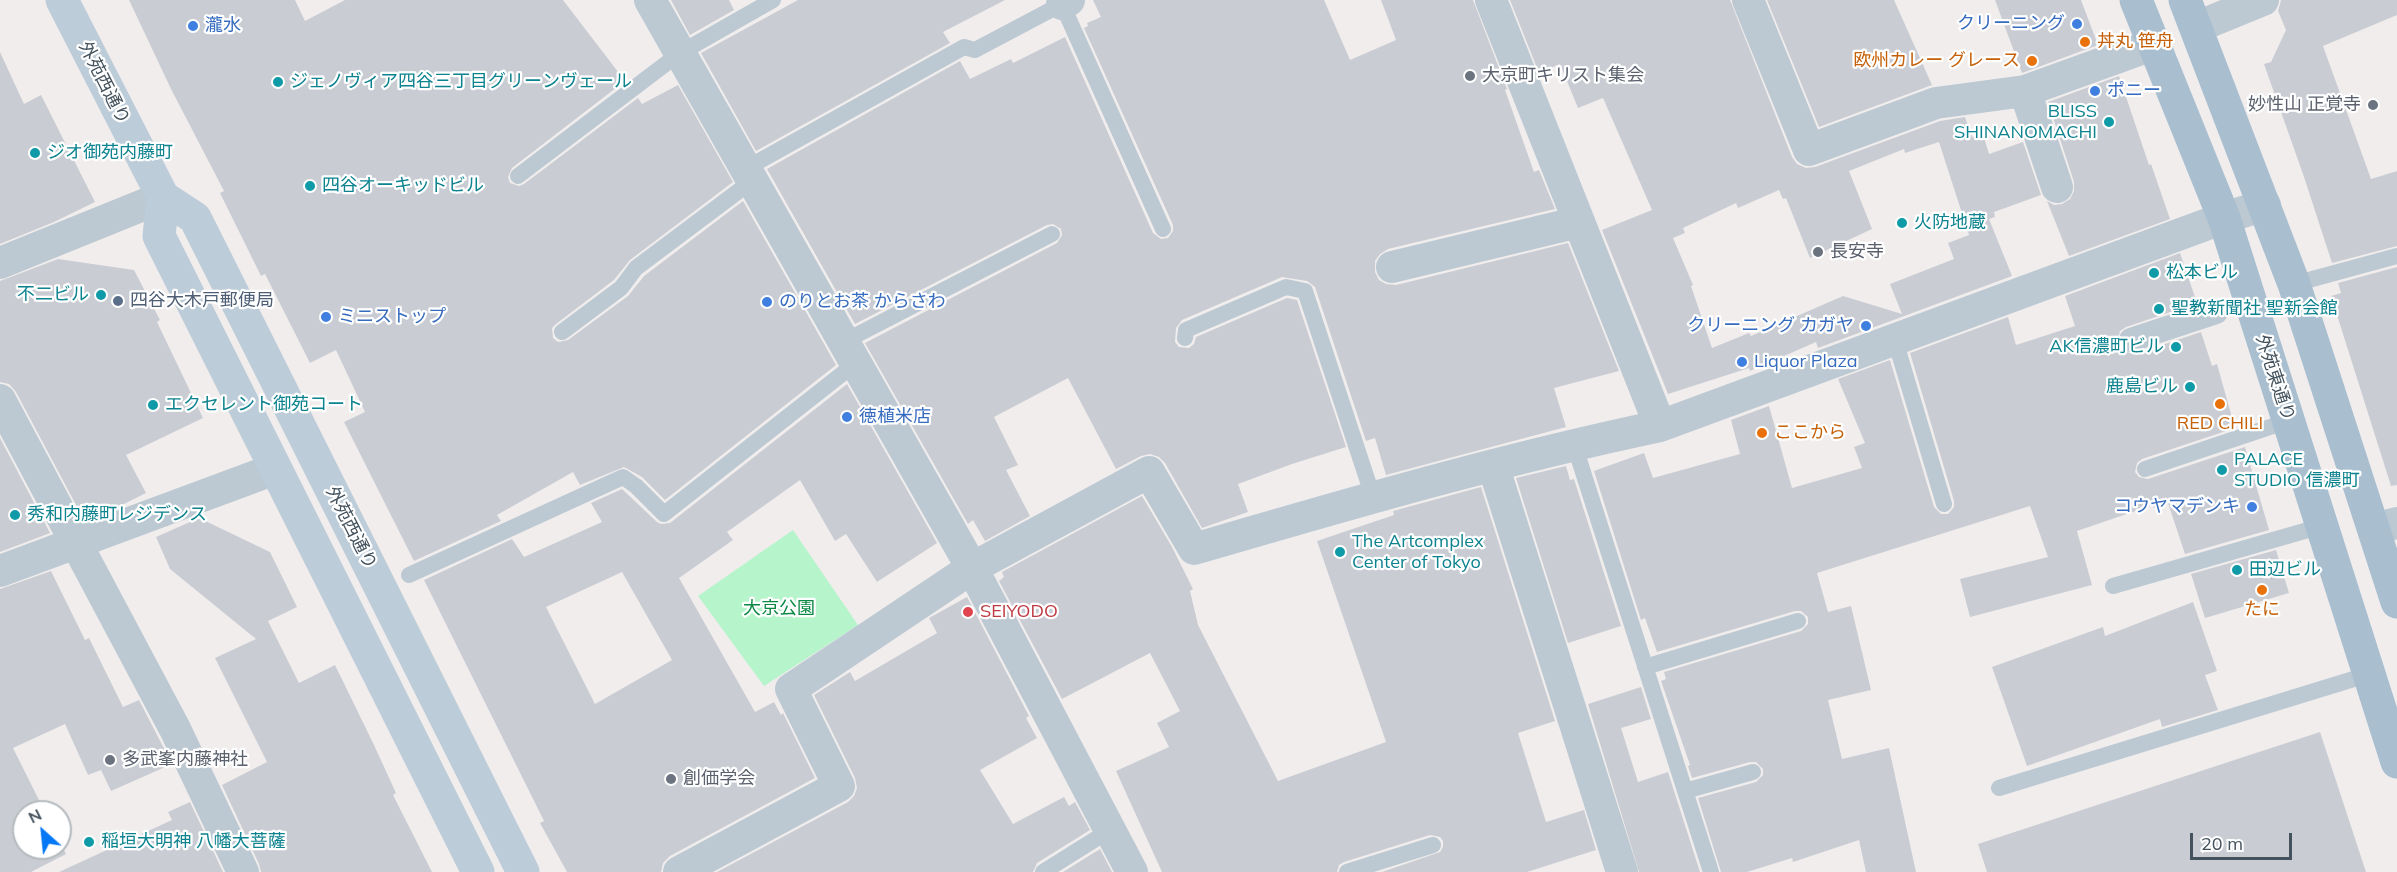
<!DOCTYPE html>
<meta charset="utf-8">
<style>
body{margin:0}
#map{position:relative;width:2397px;height:872px;overflow:hidden;background:#f1eded;font-family:Mulish,sans-serif}
canvas{display:block}
.north{position:absolute;left:12px;top:800px;width:60px;height:60px;box-sizing:border-box;background:#fff;border:2px solid #b4babe;border-radius:50%;rotate:333deg;font-size:16px;font-weight:700;line-height:24px;text-align:center;color:#43525d}
.north::after{content:'';display:block;margin:auto;width:21px;height:27px;background:#0377f5;clip-path:polygon(50% 0,100% 100%,50% 72%,0 100%)}
.scale{position:absolute;left:2190px;top:833px;width:102px;height:27px;box-sizing:border-box;border:3px solid #43525d;border-top:0;padding-left:8px;font-size:18px;line-height:21px;white-space:nowrap;color:#43525d;-webkit-text-stroke:4px #fff;paint-order:stroke}
</style>
<div id="map">
<canvas width="2397" height="872"></canvas>
<div class="north">N</div>
<div class="scale">20 m</div>
</div>
<script>
const ctx = document.querySelector('canvas').getContext('2d');
ctx.lineJoin = 'round';
function paint(path, color) {
  ctx.fillStyle = color;
  ctx.fill(path, 'evenodd');
}
function strokePath(path, color, width, dash) {
  ctx.strokeStyle = color;
  ctx.lineWidth = width;
  ctx.lineCap = dash ? 'butt' : 'round';
  ctx.setLineDash(dash || []);
  ctx.stroke(path);
}
function write(font, color, halo, rows, align = 'center') {
  ctx.font = font + ' Mulish,"Noto Sans JP",sans-serif';
  ctx.lineWidth = 4.5;
  ctx.setLineDash([]);
  ctx.textBaseline = 'middle';
  ctx.strokeStyle = halo;
  ctx.fillStyle = color;
  for (const [text, x, y, turn = 0] of rows) {
    ctx.save();
    ctx.translate(x, y);
    ctx.rotate((+turn || 0) * Math.PI / 180);
    ctx.textAlign = isNaN(turn) ? turn : align;
    if (halo) ctx.strokeText(text, 0, 0);
    ctx.fillText(text, 0, 0);
    ctx.restore();
  }
}
paint(new Path2D(`
 M793,530L858,625L764,686L698,596Z`), '#b6f4cb');
paint(new Path2D(`
 M129,0H295L305,21L345,0H563L625,81L512,168L508,177L510,183L519,186L524,184L638,98L642,104L678,85L733,182L630,260L614,280L556,324L552,328L553,338L558,342L568,340L628,296L644,276L743,201L836,365L665,500L642,477L624,467L580,485L573,472L497,515L501,521L414,561L344,422L365,412L336,350L310,363L265,274L261,276L220,193L224,191L171,89Z
 M671,0H729L734,10L690,35Z
 M798,0H1005L943,32L950,43L756,151L701,53Z
 M1093,0H1324L1350,60L1396,40L1381,0H1473L1507,89L1505,90L1534,172L1539,170L1555,209L1388,249L1380,254L1375,261V272L1379,280L1386,284L1396,285L1568,243L1619,371L1554,388L1566,427L1386,475L1375,438L1366,441L1315,287L1307,281L1282,277L1182,320L1176,328L1175,342L1179,347L1189,348L1194,344L1196,337L1287,298L1297,300L1346,447L1292,464L1238,484L1248,512L1202,528L1165,463L1159,457L1150,454L1141,456L1116,469L1068,378L994,417L1018,465L1006,470L1030,516L985,541L973,520L968,524L865,343L1057,243L1062,235L1061,229L1053,224L1047,225L855,324L767,169L960,61L970,79L1011,59L1013,63L1065,37L1153,233L1161,239L1168,238L1173,231V225L1084,28L1088,26L1087,23L1101,17Z
 M1510,0H1730L1792,157L1797,164L1806,168L1815,167L1940,121L1965,117L1972,137L1983,134L1989,154L2023,142L2041,195L1994,212L1995,217L1989,219L2012,276L1818,348L1816,342L1750,371L1749,368L1668,394L1602,230L1652,210L1603,98L1578,108L1560,64L1539,73ZM1939,142L1969,235L1948,243L1954,259L1890,284L1902,314L1843,296L1751,336L1749,333L1712,348L1691,286L1693,285L1673,238L1685,233L1683,228L1736,203L1738,208L1779,190L1783,199L1786,198L1810,258L1872,229L1849,171L1904,149L1905,153Z
 M1767,0H1894L1932,85L1819,127Z
 M1995,0H2081L2098,45L2022,73Z
 M2281,0H2397V15L2323,46L2371,179L2397,171V246L2332,263L2304,177L2264,64L2271,62L2286,30L2278,11Z
 M0,52L24,104L41,95L95,202L54,222L0,244Z
 M2119,76L2149,165L2151,164L2170,219L2069,256L2047,201L2054,205L2062,204L2070,199L2074,191V182L2048,102Z
 M2180,253L2197,303L2126,327L2120,331L2117,344L2122,351L2135,354L2201,332L2212,366L2217,364L2235,428L2142,459L2137,463L2135,472L2139,477L2148,479L2245,447L2269,530L2185,554L2168,503L2154,508L2153,505L2077,531L2092,585L1970,617L1960,579L2048,557L2030,506L1817,573L1828,612L1851,606L1871,690L1828,700L1842,759L1889,748L1916,872H1866L1859,840L1793,862L1792,858L1747,872H1721L1698,798L1756,782L1763,775V769L1756,762H1750L1692,778L1688,766L1690,765L1661,681L1666,679L1664,672L1801,631L1808,624V617L1801,611H1795L1657,652L1645,618L1641,620L1594,471L1644,453L1653,478L1740,454L1731,420L1769,406L1792,488L1862,468L1854,447L1865,443L1838,379L1890,360L1934,507L1941,514H1948L1954,507V501L1910,353L2008,317L2016,345L2075,326L2065,296Z
 M58,259L134,270L160,320L157,322L203,418L126,455L146,493L112,510L84,520L16,392L9,384L0,382V281Z
 M2397,267V485L2391,486L2331,296L2341,293L2338,283Z
 M847,384L937,543L877,582L846,534L835,541L800,480L727,532L733,540L679,578L755,712L774,702L781,715L783,713L815,778L670,856L663,863L661,872H567L540,823L544,821L424,580L512,539L524,557L602,522L591,503L622,489L657,522L661,524L670,523ZM622,572L672,660L595,704L546,607Z
 M0,438L50,533L0,552Z
 M1566,466L1570,480L1574,479L1621,626L1568,643L1516,478Z
 M1481,487L1555,721L1518,733L1546,822L1584,810L1596,850L1527,872H1382L1440,852L1443,847V841L1440,837L1430,835L1344,862L1339,865L1337,872H1162L1116,771L1169,747L1157,723L1180,711L1150,653L1062,699L999,581L1004,577L1002,572L1142,496L1172,547L1193,589L1190,591L1198,625L1278,781L1386,742L1317,541L1394,515L1393,511Z
 M199,518L270,552L297,607L268,621L299,683L335,665L374,745L396,793L393,795L432,872H261L259,864L222,785L267,762L215,658L256,639L170,569L156,537Z
 M2276,550L2289,593L2205,618L2191,574Z
 M51,571L85,640L89,638L123,707L139,700L172,764L111,791L101,770L88,775L65,724L13,748L45,812H24V848H60V842L66,854L31,872H0V589Z
 M967,597L1029,716L1026,718L1037,738L980,770L1013,824L1064,797L1069,806L1075,802L1090,830L1037,863L1033,872H717L848,802L854,796L857,788L855,778L814,695L850,672L855,681L937,633L929,618Z
 M2193,602L2217,671L2205,675L2218,710L2162,727L2160,719L2027,766L1992,667L2103,627L2105,636Z
 M1641,687L1651,719L1621,728L1638,782L1668,772L1700,872H1639L1588,704Z
 M2320,732L2366,872H1987L1978,844Z
 M190,802L223,872H59L172,820L168,812Z
 M1100,849L1112,872H1063Z`), '#c9cdd3');
strokePath(new Path2D(`
 M745,169L964,47L975,50L1062,4L1163,229
 M518,176L680,53L773,0
 M2294,284L2397,256
 M562,332L621,288L636,268L752,181
 M1185,338L1186,330L1286,287L1305,291L1373,497
 M1895,340L1944,504
 M845,341L1052,234
 M1574,444L1711,872
 M2145,469L2288,421
 M409,575L623,477L636,486L664,514L856,363
 M2113,586L2322,526
 M1645,667L1798,621
 M1999,788L2370,674
 M1685,791L1753,772
 M1043,872L1110,830
 M1347,872L1433,845`), '#bcc9d2', 16);
strokePath(new Path2D(`
 M2131,340L2216,312`), '#bcc9d2', 24);
strokePath(new Path2D(`
 M650,0L972,568L1132,872
 M1491,0L1660,426
 M1748,0L1809,150L1936,103L2025,91L2155,44
 M1062,4L1069,0
 M2197,27L2263,0
 M2025,91L2057,187
 M0,263L163,197
 M1392,267L1579,222
 M0,400L175,729L243,872
 M1493,465L1622,872
 M2374,529L2397,523
 M0,571L275,469
 M679,872L839,786L791,689L972,568L1149,472L1194,549C1348,504 1503,459 1660,426L2224,218L2265,205`), '#bcc9d2', 32);
strokePath(new Path2D(`
 M62,0L163,197L195,218L523,872
 M163,197L159,236L478,872`), '#bdccd9', 33);
strokePath(new Path2D(`
 M2136,0L2224,218L2397,762
 M2185,0L2294,284L2397,602`), '#a9bfd0', 33);
for (const [x, y, r, color] of [
 [2077,24,6,"#3f7fe0"],
 [193,26,6,"#3f7fe0"],
 [2085,42,6,"#e8710a"],
 [2032,61,6,"#e8710a"],
 [1470,76,6,"#6b7280"],
 [278,82,6,"#0f9aa8"],
 [2095,91,6,"#3f7fe0"],
 [2373,105,6,"#6b7280"],
 [2109,122,6,"#0f9aa8"],
 [35,153,6,"#0f9aa8"],
 [310,186,6,"#0f9aa8"],
 [1902,223,6,"#0f9aa8"],
 [1818,252,6,"#6b7280"],
 [2154,273,6,"#0f9aa8"],
 [101,295,6,"#0f9aa8"],
 [118,301,6,"#5c6f8a"],
 [767,302,6,"#3f7fe0"],
 [2159,309,6,"#0f9aa8"],
 [326,317,6,"#3f7fe0"],
 [1866,326,6,"#3f7fe0"],
 [2176,347,6,"#0f9aa8"],
 [1742,362,6,"#3f7fe0"],
 [2190,387,6,"#0f9aa8"],
 [2220,404,6,"#e8710a"],
 [153,405,6,"#0f9aa8"],
 [847,417,6,"#3f7fe0"],
 [1762,433,6,"#e8710a"],
 [2222,470,6,"#0f9aa8"],
 [2252,507,6,"#3f7fe0"],
 [15,515,6,"#0f9aa8"],
 [1340,552,6,"#0f9aa8"],
 [2237,570,6,"#0f9aa8"],
 [2262,590,6,"#e8710a"],
 [968,612,6,"#e0444e"],
 [110,760,6,"#6b7280"],
 [671,779,6,"#6b7280"],
 [89,842,6,"#0f9aa8"]
]) {
  const dot = new Path2D();
  dot.arc(x, y, r, 0, 2 * Math.PI);
  ctx.fillStyle = color;
  ctx.fill(dot);
  strokePath(dot, '#fff', 2);
}
write('18px', '#366cbe', '#fff', [
 ["クリーニング",2065,24,"right"],
 ["瀧水",205,26],
 ["ポニー",2107,91],
 ["のりとお茶 からさわ",779,302],
 ["ミニストップ",338,317],
 ["クリーニング カガヤ",1854,326,"right"],
 ["Liquor Plaza",1754,362],
 ["徳植米店",859,417],
 ["コウヤマデンキ",2240,507,"right"]
], 'left');
write('18px', '#c56008', '#fff', [
 ["丼丸 笹舟",2097,42],
 ["欧州カレー グレース",2020,61,"right"],
 ["RED CHILI",2220,424,"center"],
 ["ここから",1774,433],
 ["たに",2262,610,"center"]
], 'left');
write('18px', '#5b616d', '#fff', [
 ["大京町キリスト集会",1482,76],
 ["妙性山 正覚寺",2361,105,"right"],
 ["長安寺",1830,252],
 ["多武峯内藤神社",122,760],
 ["創価学会",683,779]
], 'left');
write('18px', '#0d838f', '#fff', [
 ["ジェノヴィア四谷三丁目グリーンヴェール",290,82],
 ["BLISS",2097,112,"right"],
 ["SHINANOMACHI",2097,133,"right"],
 ["ジオ御苑内藤町",47,153],
 ["四谷オーキッドビル",322,186],
 ["火防地蔵",1914,223],
 ["松本ビル",2166,273],
 ["不二ビル",89,295,"right"],
 ["聖教新聞社 聖新会館",2171,309],
 ["AK信濃町ビル",2164,347,"right"],
 ["鹿島ビル",2178,387,"right"],
 ["エクセレント御苑コート",165,405],
 ["PALACE",2234,460],
 ["STUDIO 信濃町",2234,481],
 ["秀和内藤町レジデンス",27,515],
 ["The Artcomplex",1352,542],
 ["Center of Tokyo",1352,563],
 ["田辺ビル",2249,570],
 ["稲垣大明神 八幡大菩薩",101,842]
], 'left');
write('18px', '#43525d', '#fff', [
 ["外苑西通り",104,83,63],
 ["外苑東通り",2275,378,72],
 ["外苑西通り",351,528,63]
]);
write('18px', '#4e5e75', '#fff', [
 ["四谷大木戸郵便局",130,301]
], 'left');
write('18px', '#0b8844', '#fff', [
 ["大京公園",779,609]
]);
write('18px', '#be3a42', '#fff', [
 ["SEIYODO",980,612]
], 'left');
</script>
